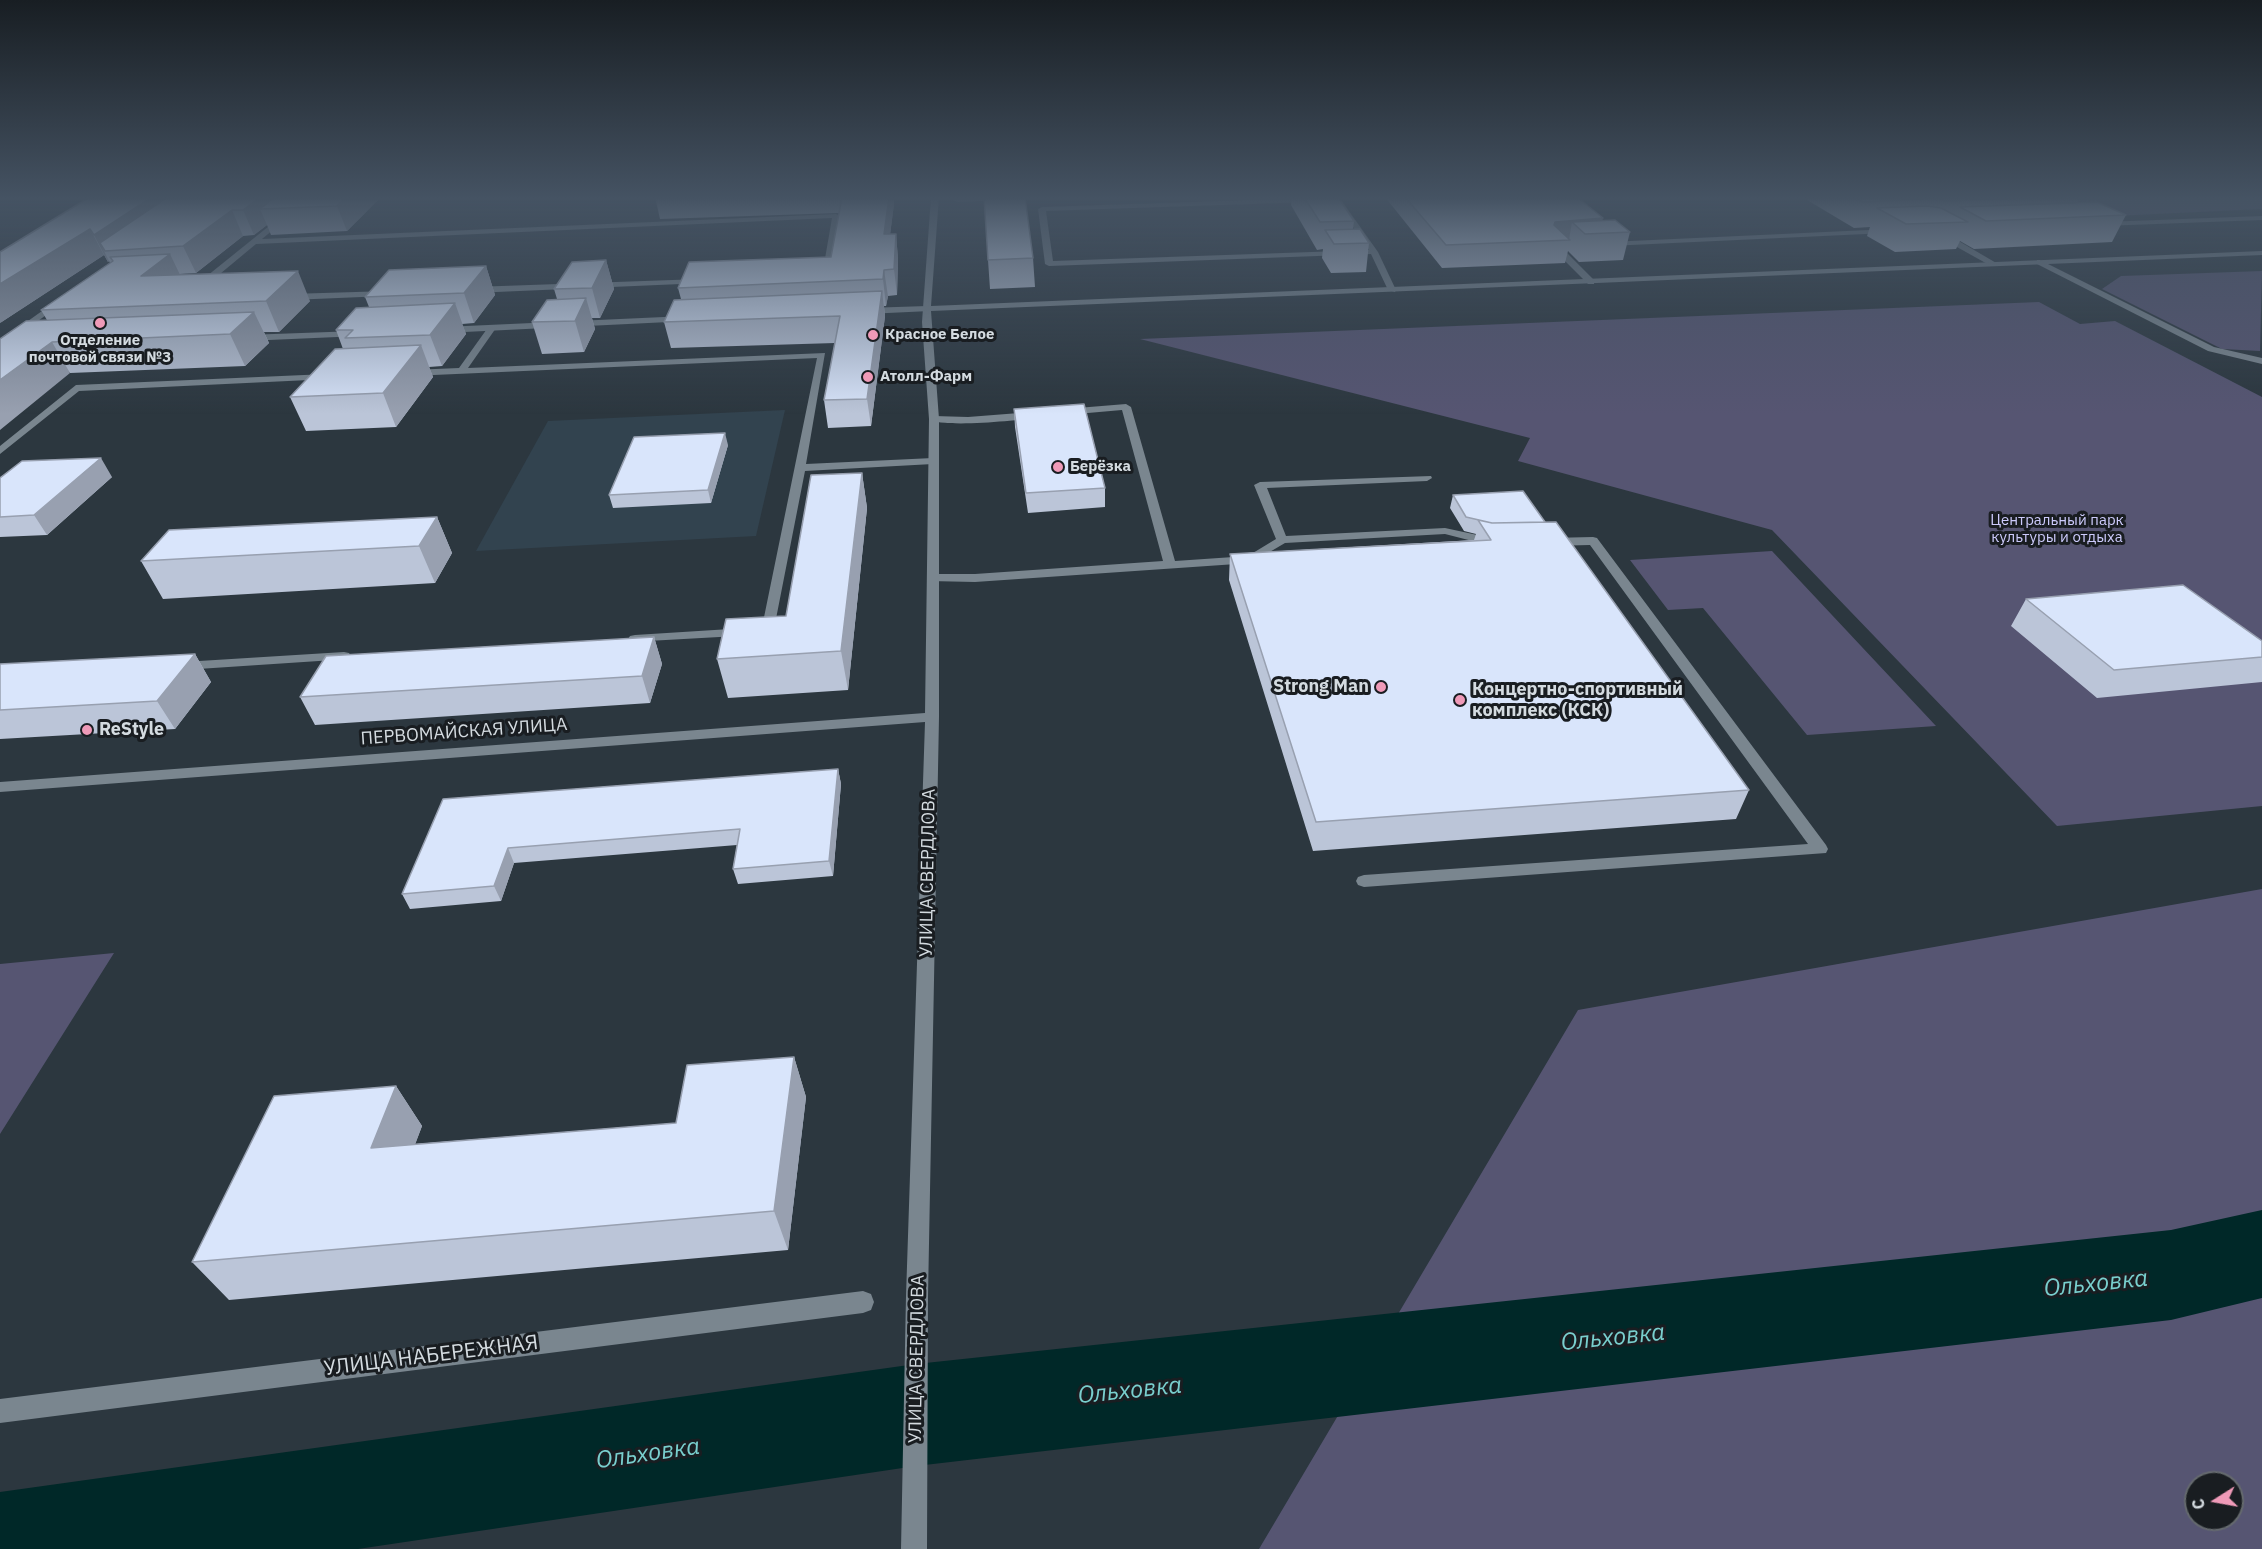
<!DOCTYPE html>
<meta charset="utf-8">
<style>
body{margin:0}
#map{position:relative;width:2262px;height:1549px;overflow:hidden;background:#2c373f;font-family:"IBM Plex Sans",sans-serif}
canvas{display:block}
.north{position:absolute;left:2184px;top:1471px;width:60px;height:60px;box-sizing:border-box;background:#191d21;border:2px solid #64696d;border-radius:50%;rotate:259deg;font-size:16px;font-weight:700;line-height:24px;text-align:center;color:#d4dbe0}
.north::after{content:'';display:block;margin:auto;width:21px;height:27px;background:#ef9ab8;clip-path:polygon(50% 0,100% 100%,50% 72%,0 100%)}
</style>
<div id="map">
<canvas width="2262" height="1549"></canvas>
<div class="north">С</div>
</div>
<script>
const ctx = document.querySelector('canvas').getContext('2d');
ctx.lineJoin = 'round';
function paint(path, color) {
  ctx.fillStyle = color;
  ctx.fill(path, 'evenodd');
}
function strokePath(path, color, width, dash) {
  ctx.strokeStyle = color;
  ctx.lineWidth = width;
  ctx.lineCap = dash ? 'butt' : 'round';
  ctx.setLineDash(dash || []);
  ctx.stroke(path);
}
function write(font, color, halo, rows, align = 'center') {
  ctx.font = font + ' "IBM Plex Sans",sans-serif';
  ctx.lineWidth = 6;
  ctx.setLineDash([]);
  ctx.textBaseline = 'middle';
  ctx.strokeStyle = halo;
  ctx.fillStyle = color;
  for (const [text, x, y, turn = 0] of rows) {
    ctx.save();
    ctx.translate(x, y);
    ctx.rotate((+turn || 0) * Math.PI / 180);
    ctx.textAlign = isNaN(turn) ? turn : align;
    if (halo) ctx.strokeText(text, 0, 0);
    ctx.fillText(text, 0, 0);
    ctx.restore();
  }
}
paint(new Path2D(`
 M785,410L756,536L476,551L548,421Z`), '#32434f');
paint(new Path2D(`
 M2006,197H2262V209L2051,219Z
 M2262,271L2260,351L2222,349L2102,289L2121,276Z
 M2039,302L2080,324L2115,321L2262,397V806L2057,826L1772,530L1518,461L1530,438L1140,339Z
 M1772,551L1936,726L1807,735L1703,608L1668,610L1630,560Z
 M2262,889V1549H1259L1578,1010ZM2196,1483H2232V1519H2196Z
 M114,953L0,1134V964Z`), '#565572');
paint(new Path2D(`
 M2262,1210V1298L2171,1320L916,1466L358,1549H0V1492L916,1364L2171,1230Z`), '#002828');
paint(new Path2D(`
 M305,197H313L262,239L836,214L840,216L830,276L826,278L822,276L832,218L256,244L203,288H197V284Z
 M988,197H1042L1038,199L957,202L953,200Z
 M1332,197H1339L1378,252L1396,290L1395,292L1388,290L1371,254L1049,266L1045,264L1038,209L1042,207L1310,198L1314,200L1310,202L1046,211L1053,261L1369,250Z
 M2262,216V220L2103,226L2099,224L2103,222Z
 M1890,229V233H1887L1609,246L1605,244L1609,242Z
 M1552,244H1564L1562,248L1594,280V284H1588L1552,248Z
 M2040,260L2214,347L2262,358V364L2208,351L2037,264V260Z
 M701,279L705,281L704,283L473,293L469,290L473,287Z
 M389,291V295L386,296L290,300L286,297L290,294Z
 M489,326L496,328L468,368L825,353L806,464L933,458L938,461L933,464L805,471L773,634L630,642L628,639L630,636L635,635L762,627L817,358L411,376L406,373L411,370L459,368Z
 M327,374L330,375V379L79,391L0,454V446L76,385Z
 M1126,404L1131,407L1175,561L1248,556L1276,539L1254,485L1260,482L1431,476L1432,478L1427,481L1267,488L1286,536L1445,528L1496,539L1498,542L1492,546L1445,534L1285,543L1251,563L975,582L929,581L927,578L929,575L933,574H975L1163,561L1122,410L1065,415L1060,412L1065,409Z
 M1032,412L1036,413V417C1019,421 940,428 929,419L934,416L968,417Z
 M1593,537L1597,538L1826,845L1828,849L1826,853L1364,887L1358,885L1356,881L1358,877L1364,875L1808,844L1590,545L1549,546L1543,542L1549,538Z
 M344,652L349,653L351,656L349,659L183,670L176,666L183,662Z
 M863,1291L871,1294L874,1302L871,1310L863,1313L0,1423V1399Z`), '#7a868f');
paint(new Path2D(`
 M1939,233H1945L1998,264L1991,266L1939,237Z
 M56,301L63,303L0,348V341Z
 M927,306L931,309L930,311L866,314L862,311L866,308Z
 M686,316L689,317V321L444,333L440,330L444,327Z
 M357,331L360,332V336L246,341L242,338L246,335Z`), '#7a868f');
paint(new Path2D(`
 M931,197H939L931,306L2262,251V255L931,311L939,419V717L928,1296L927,1549H901L906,1296L925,722L0,792V782L925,713L929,419L922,322Z`), '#7a868f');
paint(new Path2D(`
 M90,197H381L347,231L271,235L267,225L254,235L243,236L196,273L180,274L310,301L279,332H264L269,343L245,366L70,373L26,321L47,320L41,310L110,263L109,261L108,262L104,255L0,323Z
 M655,197H893L894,204L890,234H896L898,259L897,295L888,296L886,306H884L885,316L871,426L828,428L824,400L835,343L671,348L664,322L681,299L678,288L831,257L839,213L660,219Z
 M1292,197H1338L1354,221L1353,229L1369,243L1366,272L1331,273L1322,258L1323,249L1317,250L1291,205Z
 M1385,197H1577L1602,221L1630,232L1623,260L1579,262L1568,251L1565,263L1442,268Z
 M1802,197H2079L2077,203L2126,215L2112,242L1974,249L1960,241L1956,249L1895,252L1867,236L1870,227L1854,228Z
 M1033,258L1035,287L990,289L988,260Z
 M606,260L614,289L600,318H592L595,329L584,352L542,354L532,322L557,299L554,289Z
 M486,266L495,295L474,323L462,324L466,334L442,366L429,367L433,377L396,427L306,431L290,397L343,349L336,330L369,307L365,297Z
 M1014,409L1105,488V507L1028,513L1015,427Z
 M728,445L711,503L613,508L609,495Z
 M862,473L867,508L848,690L728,698L717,659L786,616Z
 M112,477L47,535L0,537V478Z
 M1453,495L1545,522L1749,790L1736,819L1313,851L1229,580L1230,554L1474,540L1476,534L1464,531L1450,508Z
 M437,517L452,553L435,583L163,599L141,561Z
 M2026,599L2262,641V682L2097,698L2011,626Z
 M654,637L662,664L650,703L315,725L300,697Z
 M195,654L211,682L175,729L0,739V664Z
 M838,769L841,784L833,876L738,884L733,869L737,845L514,863L501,901L410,909L402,894L443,799Z
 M794,1057L806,1097L788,1250L229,1300L192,1262L396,1086L422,1126L415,1144L676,1123Z`), '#bbc5d8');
paint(new Path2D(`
 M152,197H200L100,243L109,261L108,262L94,235Z
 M260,197H303L260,209L267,225L254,235L243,210Z
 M346,197H381L347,231L337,206Z
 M889,197H893L894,204L887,259L884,234Z
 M232,210L243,236L196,273L183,246Z
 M1603,218L1600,233L1572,222L1569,240L1551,241L1555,222Z
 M90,229L104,255L0,323V284Z
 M896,234L898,259L897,295L894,269Z
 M170,254L184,283L141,276Z
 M606,260L614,289L600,318L592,288Z
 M486,266L495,295L474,323L464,293Z
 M884,270L888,296L886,306L883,279Z
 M298,271L310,301L279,332L266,301Z
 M882,291L885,316L871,426L867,399Z
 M586,298L595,329L584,352L575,321Z
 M455,303L466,334L442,366L430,335Z
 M254,312L269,343L245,366L230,334Z
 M52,342L70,373L0,430V380Z
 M421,345L433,377L396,427L383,393Z
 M725,433L728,445L711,503L708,490Z
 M101,458L112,477L47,535L34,515Z
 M862,473L867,508L848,690L841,651Z
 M437,517L452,553L435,583L419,546Z
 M654,637L662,664L650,703L642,676Z
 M195,654L211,682L175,729L157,701Z
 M838,769L841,784L833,876L829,861Z
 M508,848L514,863L501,901L494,886Z
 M794,1057L806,1097L788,1250L774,1211Z
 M396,1086L422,1126L399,1188L371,1148Z`), '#98a0b0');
const building = new Path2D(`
 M90,197H152L94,235L90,229L0,284V252Z
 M168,197H260L243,210H232L183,246L105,251L100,243Z
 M275,197H346L337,206L260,209Z
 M842,197H889L884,234H896L894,269L884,270L883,279L678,288L689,262L831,257Z
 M984,197H1025L1033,258L988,260Z
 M1304,197H1338L1354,221L1320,222Z
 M1405,197H1577L1603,218L1555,222L1554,225L1570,240L1446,245Z
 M1854,197H1918L1922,199L1863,202Z
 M1937,197H2052L1945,201Z
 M2097,202L2126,215L1986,221L1960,207Z
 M1927,206L1941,208L1968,222L1906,224L1877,208Z
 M1615,220L1630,232L1585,234L1572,222Z
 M1360,229L1369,243L1334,244L1325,230Z
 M170,254L141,276L298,271L266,301L41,310L113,261L110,257Z
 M606,260L592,288L554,289L572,262Z
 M486,266L464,293L365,297L389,270Z
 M882,291L867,399L824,400L840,316L664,322L674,300Z
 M586,298L575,321L532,322L547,300Z
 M455,303L430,335L345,338L353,330H336L356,308Z
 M254,312L230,334L52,342L0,380V339L26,321Z
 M421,345L383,393L290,397L335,349Z
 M1084,404L1105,488L1026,493L1014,409Z
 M725,433L708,490L609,495L634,437Z
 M101,458L34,515L0,517V478L22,461Z
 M862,473L841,651L717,659L726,619L786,616L811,475Z
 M1523,491L1545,522L1492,523L1466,517L1453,495Z
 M437,517L419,546L141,561L169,530Z
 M1478,520L1492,523L1556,522L1749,790L1316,822L1230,554L1491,540Z
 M2183,585L2262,641V657L2114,670L2026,599Z
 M654,637L642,676L300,697L326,656Z
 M195,654L157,701L0,710V664Z
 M838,769L829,861L733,869L740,829L508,848L494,886L402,894L443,799Z
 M794,1057L774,1211L192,1262L274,1096L396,1086L371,1148L676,1123L687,1065Z`);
paint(building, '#d9e5fb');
strokePath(building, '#98a0b0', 1.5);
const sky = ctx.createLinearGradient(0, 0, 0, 414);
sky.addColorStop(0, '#181e23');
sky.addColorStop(0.48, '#455363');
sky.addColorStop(1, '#45536300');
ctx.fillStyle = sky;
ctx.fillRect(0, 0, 2262, 414);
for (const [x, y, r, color] of [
 [100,323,6,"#ef9ab8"],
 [873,335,6,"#ef9ab8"],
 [868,377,6,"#ef9ab8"],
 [1058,467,6,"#ef9ab8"],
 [1381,687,6,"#ef9ab8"],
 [1460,700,6,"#ef9ab8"],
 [87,730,6,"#ef9ab8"]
]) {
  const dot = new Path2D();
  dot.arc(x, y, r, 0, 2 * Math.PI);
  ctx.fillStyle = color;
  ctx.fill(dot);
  strokePath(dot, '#191d21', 2);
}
write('bold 15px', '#d4dbe0', '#191d21', [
 ["Красное Белое",885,335],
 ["Отделение",100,341,"center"],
 ["почтовой связи №3",100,358,"center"],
 ["Атолл-Фарм",880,377],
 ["Берёзка",1070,467]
], 'left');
write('15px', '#cdcbfc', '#191d21', [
 ["Центральный парк",2057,521],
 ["культуры и отдыха",2057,538]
]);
write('bold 18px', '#d4dbe0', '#191d21', [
 ["Strong Man",1369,687,"right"],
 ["Концертно-спортивный",1472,690],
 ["комплекс (КСК)",1472,711],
 ["ReStyle",99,730]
], 'left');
write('18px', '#d4dbe0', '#191d21', [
 ["ПЕРВОМАЙСКАЯ УЛИЦА",464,732,-4],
 ["УЛИЦА СВЕРДЛОВА",928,873,-89],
 ["УЛИЦА СВЕРДЛОВА",917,1359,-89]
]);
write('21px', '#d4dbe0', '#191d21', [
 ["УЛИЦА НАБЕРЕЖНАЯ",431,1356,-7]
]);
write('italic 24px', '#79cfce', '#191d21', [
 ["Ольховка",2096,1284,-6],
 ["Ольховка",1613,1338,-6],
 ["Ольховка",1130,1391,-6],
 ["Ольховка",648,1454,-8]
]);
</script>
